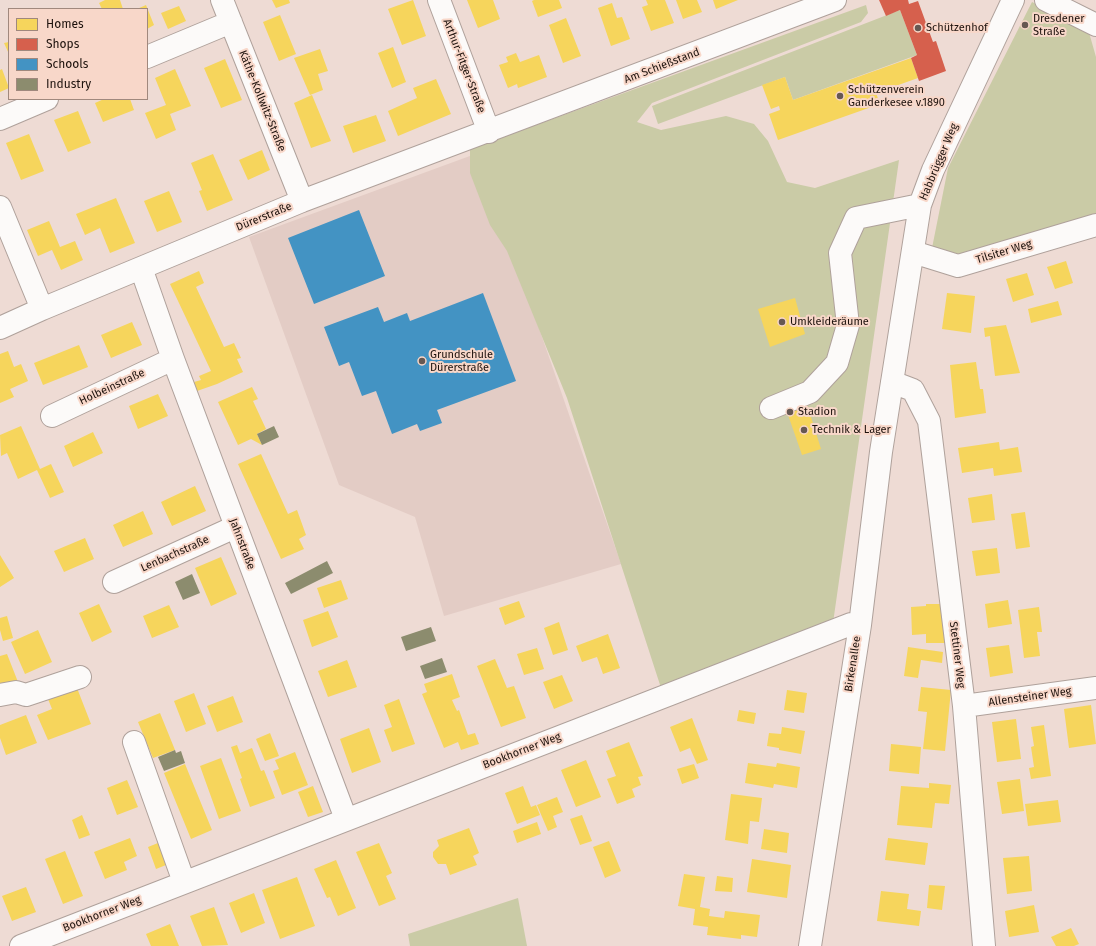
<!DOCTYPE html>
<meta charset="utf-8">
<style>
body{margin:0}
#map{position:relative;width:1096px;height:946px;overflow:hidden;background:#eedbd4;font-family:"Fira Sans",sans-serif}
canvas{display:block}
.legend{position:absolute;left:8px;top:8px;width:140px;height:92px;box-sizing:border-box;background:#f8d7c9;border:1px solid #a0887d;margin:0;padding:5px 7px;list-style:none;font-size:12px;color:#1c110c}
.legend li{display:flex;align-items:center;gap:8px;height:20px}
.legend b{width:20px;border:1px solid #a0887d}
</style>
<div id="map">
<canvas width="1096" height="946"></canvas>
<ul class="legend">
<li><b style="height:11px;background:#f6d55c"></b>Homes</li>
<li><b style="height:11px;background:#d6604d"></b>Shops</li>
<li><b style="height:11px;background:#4393c3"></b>Schools</li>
<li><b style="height:11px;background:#8c8c6e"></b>Industry</li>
</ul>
</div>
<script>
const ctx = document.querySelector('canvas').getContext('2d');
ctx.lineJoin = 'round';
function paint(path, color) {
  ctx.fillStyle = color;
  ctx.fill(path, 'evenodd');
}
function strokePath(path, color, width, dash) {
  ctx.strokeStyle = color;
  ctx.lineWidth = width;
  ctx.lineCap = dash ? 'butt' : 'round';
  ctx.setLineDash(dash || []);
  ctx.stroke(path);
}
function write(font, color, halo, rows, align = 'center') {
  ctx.font = font + ' "Fira Sans",sans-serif';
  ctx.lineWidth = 4;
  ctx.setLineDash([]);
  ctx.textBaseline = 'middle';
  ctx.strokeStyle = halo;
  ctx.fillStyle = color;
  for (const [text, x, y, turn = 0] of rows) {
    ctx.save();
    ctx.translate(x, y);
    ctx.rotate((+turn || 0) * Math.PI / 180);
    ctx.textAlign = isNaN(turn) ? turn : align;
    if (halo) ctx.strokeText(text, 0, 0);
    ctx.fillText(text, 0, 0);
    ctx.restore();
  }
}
paint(new Path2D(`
 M478,153L621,564L444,616L415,517L339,485L249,237Z`), '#e3ccc5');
paint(new Path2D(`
 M1032,2L1088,29L1096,57V217L959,262L931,253L948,168Z
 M866,5L868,13L861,22L652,103L637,122L661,130L726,116L754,124L768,141L787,182L815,188L899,160L833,623L662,691L567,398L507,251L490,225L470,173V149Z
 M900,10L917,55L793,100L785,77L658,124L652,106Z
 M518,898L527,946H410L408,934Z`), '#cacba6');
paint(new Path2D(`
 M105,0H120L123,9H102L99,3Z
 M272,0H289L290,3L276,8Z
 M413,0L426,36L402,45L388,9Z
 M467,0H493L500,19L478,28Z
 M534,0H559L562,8L538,17L532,1Z
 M646,0H665L674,23L651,31L642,7L648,5Z
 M676,0H697L702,12L683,19Z
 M713,0H738L716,9Z
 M612,3L617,18L622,17L630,39L611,46L598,8Z
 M146,5L154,25L147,29V9H137Z
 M179,6L186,21L168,29L161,13Z
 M280,15L296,54L279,61L263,22Z
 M566,18L581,56L563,63L549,25Z
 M9,42V54L4,43Z
 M393,47L406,82L392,88L378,53Z
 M320,49L328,71L318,74L323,90L310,95L294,58Z
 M516,53L520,62L539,55L547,77L518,88L517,84L508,88L499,65L508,62L506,57Z
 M911,58L918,78L876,93L880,104L778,140L769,114L780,110L779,106L771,109L762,85L785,77L793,100Z
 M225,59L242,100L221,108L204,68Z
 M2,69L9,88L0,92V70Z
 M175,69L191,106L170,114L176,130L156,139L145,113L166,105L155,78Z
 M436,79L451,114L398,136L388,111L417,98L413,88Z
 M312,95L331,141L311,148L294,103Z
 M104,99H130L134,110L103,122L95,103Z
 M78,111L91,143L68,152L54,120Z
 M376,115L386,141L353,153L343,126Z
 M29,134L44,171L21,180L6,143Z
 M262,150L270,170L248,180L239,160Z
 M213,154L233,200L207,211L199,191L202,190L191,163Z
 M169,191L182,222L157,232L144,201Z
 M116,198L135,243L110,253L100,228L85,235L76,214Z
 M49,221L60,247L75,241L83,260L61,270L52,250L38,256L27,230Z
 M1066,261L1073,283L1055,289L1047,267Z
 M199,271L204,283L196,287L224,347L234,343L241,358L237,359L243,372L217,384L197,391L194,382L201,380L199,376L211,371L170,284Z
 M1027,273L1034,295L1013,302L1006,279Z
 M947,293L975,296L971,333L942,329Z
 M795,298L805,334L770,347L758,309Z
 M1058,301L1062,315L1031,323L1028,309Z
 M132,322L142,345L111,358L101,335Z
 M1006,325L1020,373L995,376L990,336L985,337L984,328Z
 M79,345L88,367L43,385L34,363Z
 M8,351L14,367L21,364L28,381L10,389L14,397L0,403V354Z
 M976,362L980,389H983L986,413L955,418L950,365Z
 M252,387L258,399L253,401L266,429L257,434L262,445L251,439L238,445L218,402Z
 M158,394L168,416L138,429L129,406Z
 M807,404L821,449L802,455L787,412Z
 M21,426L40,469L51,464L64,492L50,498L37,470L18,479L7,453L1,456L0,435Z
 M93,432L103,453L73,467L64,446Z
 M999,442L1000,450L1018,447L1022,472L994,476L993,468L962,473L958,448Z
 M261,454L288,514L297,510L306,535L299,539L304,549L281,559L238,464Z
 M195,486L206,511L172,526L161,502Z
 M992,494L995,520L972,523L968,498Z
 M143,511L153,534L123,547L113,525Z
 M1025,512L1030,547L1016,549L1011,514Z
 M85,538L94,559L64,572L54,551Z
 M997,548L1000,573L976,576L972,551Z
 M0,555L14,578L0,587Z
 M221,557L237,594L211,606L195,568Z
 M341,580L348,599L324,608L317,588Z
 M1008,600L1012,624L988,628L985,604Z
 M519,601L525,617L505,625L499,608Z
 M99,604L112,632L92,642L79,613Z
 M926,604H944L945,643H926V634L912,635L911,607L926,606Z
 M169,605L179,627L152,638L143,616Z
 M1039,607L1042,632H1037L1040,656L1024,658L1018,610Z
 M328,611L338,637L312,647L303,620Z
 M7,616L13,638L3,641L0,630V618Z
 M559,622L568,650L553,655L544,628Z
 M38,630L52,662L25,674L11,642Z
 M608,634L620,668L603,674L597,657L582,662L576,646Z
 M1009,645L1013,673L990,677L986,648Z
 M908,647L943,652L942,663L921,660L918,678L904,676Z
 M537,648L544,669L524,675L517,654Z
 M7,654L18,682L0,689V656Z
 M495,659L507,688L514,686L526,718L501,727L477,666Z
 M347,660L357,687L328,697L318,671Z
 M452,674L460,697L452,700L457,711L459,710L468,735L475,733L479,744L461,750L458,742L444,748L422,694L427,692L424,684Z
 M562,675L573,701L554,709L543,682Z
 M921,687L951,690L945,751L923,749L927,712L918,711Z
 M77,688L91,724L48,740L37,715L52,709L48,699Z
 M787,690L807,693L804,713L784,710Z
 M194,693L206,724L186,732L174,701Z
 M233,696L243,722L217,732L207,706Z
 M399,699L415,744L392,752L384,730L392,727L384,705Z
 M1091,705L1096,744L1069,748L1064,709Z
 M739,710L756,713L754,724L737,721Z
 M160,713L175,750L153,758L138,722Z
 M26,715L37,743L6,755L0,738V725Z
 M692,718L708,760L697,764L690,748L680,752L670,727Z
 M1016,719L1021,759L997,762L992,722Z
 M1044,725L1051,776L1031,779L1029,768L1034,767L1031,747L1034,746L1031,727Z
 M782,727L805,731L801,754L779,750V748L767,746L769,733L781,734Z
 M369,728L381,762L352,773L340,739Z
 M270,733L279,756L265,761L256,739Z
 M629,742L643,776L638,777L641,785L632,789L635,797L617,804L607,779L616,776L606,751Z
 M891,744L921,747L919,774L889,771Z
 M237,745L240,753L252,748L261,771L264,770L275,798L250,807L240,779L242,778L231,747Z
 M295,752L308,785L282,795L273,771L279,769L275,760Z
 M221,758L241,811L219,819L200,766Z
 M586,760L601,797L576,807L561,770Z
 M748,763L776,767L777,763L800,767L797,788L774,784L773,788L745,783Z
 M185,764L212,830L191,839L164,773Z
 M694,764L699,778L682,784L677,769Z
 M1020,779L1024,811L1002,814L997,782Z
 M127,780L138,807L117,815L107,788Z
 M929,783L951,785L949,804L935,803L932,828L897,825L901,786L929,788Z
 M313,786L323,812L308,817L298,792Z
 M523,786L531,807L536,805L540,815L517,824L505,793Z
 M731,794L762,798L759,822L750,821L748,844L725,840Z
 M557,797L563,812L553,816L557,827L548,831L537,805Z
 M1058,800L1061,822L1028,826L1025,804Z
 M82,815L90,835L79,839L72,820Z
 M582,815L592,841L580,845L570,819Z
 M537,822L541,834L517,843L513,831Z
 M469,828L479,853L473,856L477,865L450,875L446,864H438L433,857V852L439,846L437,840Z
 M764,829L789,833L787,853L761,849Z
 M130,838L137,856L124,862L127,870L105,879L94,852Z
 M888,838L928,843L925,865L885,860Z
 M163,841L171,863L156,869L148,847Z
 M609,841L621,871L605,878L593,847Z
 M379,843L392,873L386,876L396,899L379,906L356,852Z
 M65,851L83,896L63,904L45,859Z
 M1029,856L1032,891L1007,894L1003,858Z
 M752,859L791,865L787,898L747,892Z
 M336,860L356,908L338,916L330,897L327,898L314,869Z
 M684,874L705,877L700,907L710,909L709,916L724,918L725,911L760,915L757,937L741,935V939L707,935L708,927L693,925L695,909L678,906Z
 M717,876L733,878L732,892L715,891Z
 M297,877L315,926L280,939L262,890Z
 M929,885L945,886L942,910L927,908Z
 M26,887L36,912L12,921L2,896Z
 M881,891L909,894L907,909L921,911L919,926L877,921Z
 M254,893L265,923L241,933L229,903Z
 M1034,905L1039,932L1009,937L1005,911Z
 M214,907L228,945L202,946L190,916Z
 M170,924L179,946H151L146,934Z
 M1071,928L1079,944L1074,946H1056L1051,937Z`), '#f6d55c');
paint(new Path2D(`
 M879,0H908L909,4L918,1L933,42L936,41L946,71L919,81L911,58L917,55L900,10L886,16Z`), '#d6604d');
paint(new Path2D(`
 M359,210L385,276L314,304L288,238Z
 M483,293L516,381L437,410L442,423L420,431L417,424L392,434L376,391L362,396L349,362L339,366L324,327L378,307L384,322L407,313L410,321Z`), '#4393c3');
paint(new Path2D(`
 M274,426L279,437L262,445L257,434Z
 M327,561L333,573L291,594L285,583Z
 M192,574L200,593L183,600L175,582Z
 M431,627L436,641L406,651L401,637Z
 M442,658L447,672L425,679L420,666Z
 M175,750L176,753L181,751L185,763L164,771L158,757Z`), '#8c8c6e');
const minor = new Path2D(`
 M222,0L302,201
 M439,0L489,132
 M1046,0L1096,25
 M147,57L231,22
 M0,119L47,99
 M0,207L42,309L302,201L835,0
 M913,252L958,266L1096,225
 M141,268L173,359L346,819
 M0,328L42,309
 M892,382L913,390L929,421L964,706L984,946
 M771,408L810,392L837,363L848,325L840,253L856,218L920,205
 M52,416L173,359
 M114,582L235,527
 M0,695L16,692L26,695L80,677
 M964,706L1096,688
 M134,742L184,882
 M21,946L851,624L860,625
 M810,946L860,625L881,452L920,205L933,170L1013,0`);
strokePath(minor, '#afa19b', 24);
strokePath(minor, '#fcfaf9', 22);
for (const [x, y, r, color] of [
 [1025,25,4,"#665852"],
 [918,28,4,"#665852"],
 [840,96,4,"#665852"],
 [782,322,4,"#665852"],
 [422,361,4,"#665852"],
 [790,412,4,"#665852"],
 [804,430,4,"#665852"]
]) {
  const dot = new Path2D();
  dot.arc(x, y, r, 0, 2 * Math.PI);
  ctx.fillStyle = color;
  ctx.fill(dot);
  strokePath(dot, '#f8d7c9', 1.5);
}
write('11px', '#1c110c', '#f8d7c9', [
 ["Dresdener",1033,19],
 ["Straße",1033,32],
 ["Schützenhof",926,28],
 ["Schützenverein",848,90],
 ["Ganderkesee v.1890",848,103],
 ["Umkleideräume",790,322],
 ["Grundschule",430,355],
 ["Dürerstraße",430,368],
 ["Stadion",798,412],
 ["Technik & Lager",812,430]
], 'left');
write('11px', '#1c110c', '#f8d7c9', [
 ["Arthur-Fitger-Straße",464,66,69],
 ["Am Schießstand",662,66,-21],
 ["Käthe-Kollwitz-Straße",262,101,68],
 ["Habbrügger Weg",939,162,-67],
 ["Dürerstraße",264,217,-22],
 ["Tilsiter Weg",1004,252,-17],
 ["Holbeinstraße",112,387,-25],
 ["Jahnstraße",242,544,69],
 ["Lenbachstraße",175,554,-24],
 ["Stettiner Weg",957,655,83],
 ["Birkenallee",853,664,-81],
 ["Allensteiner Weg",1030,697,-8],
 ["Bookhorner Weg",522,751,-21],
 ["Bookhorner Weg",102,914,-21]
]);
</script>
